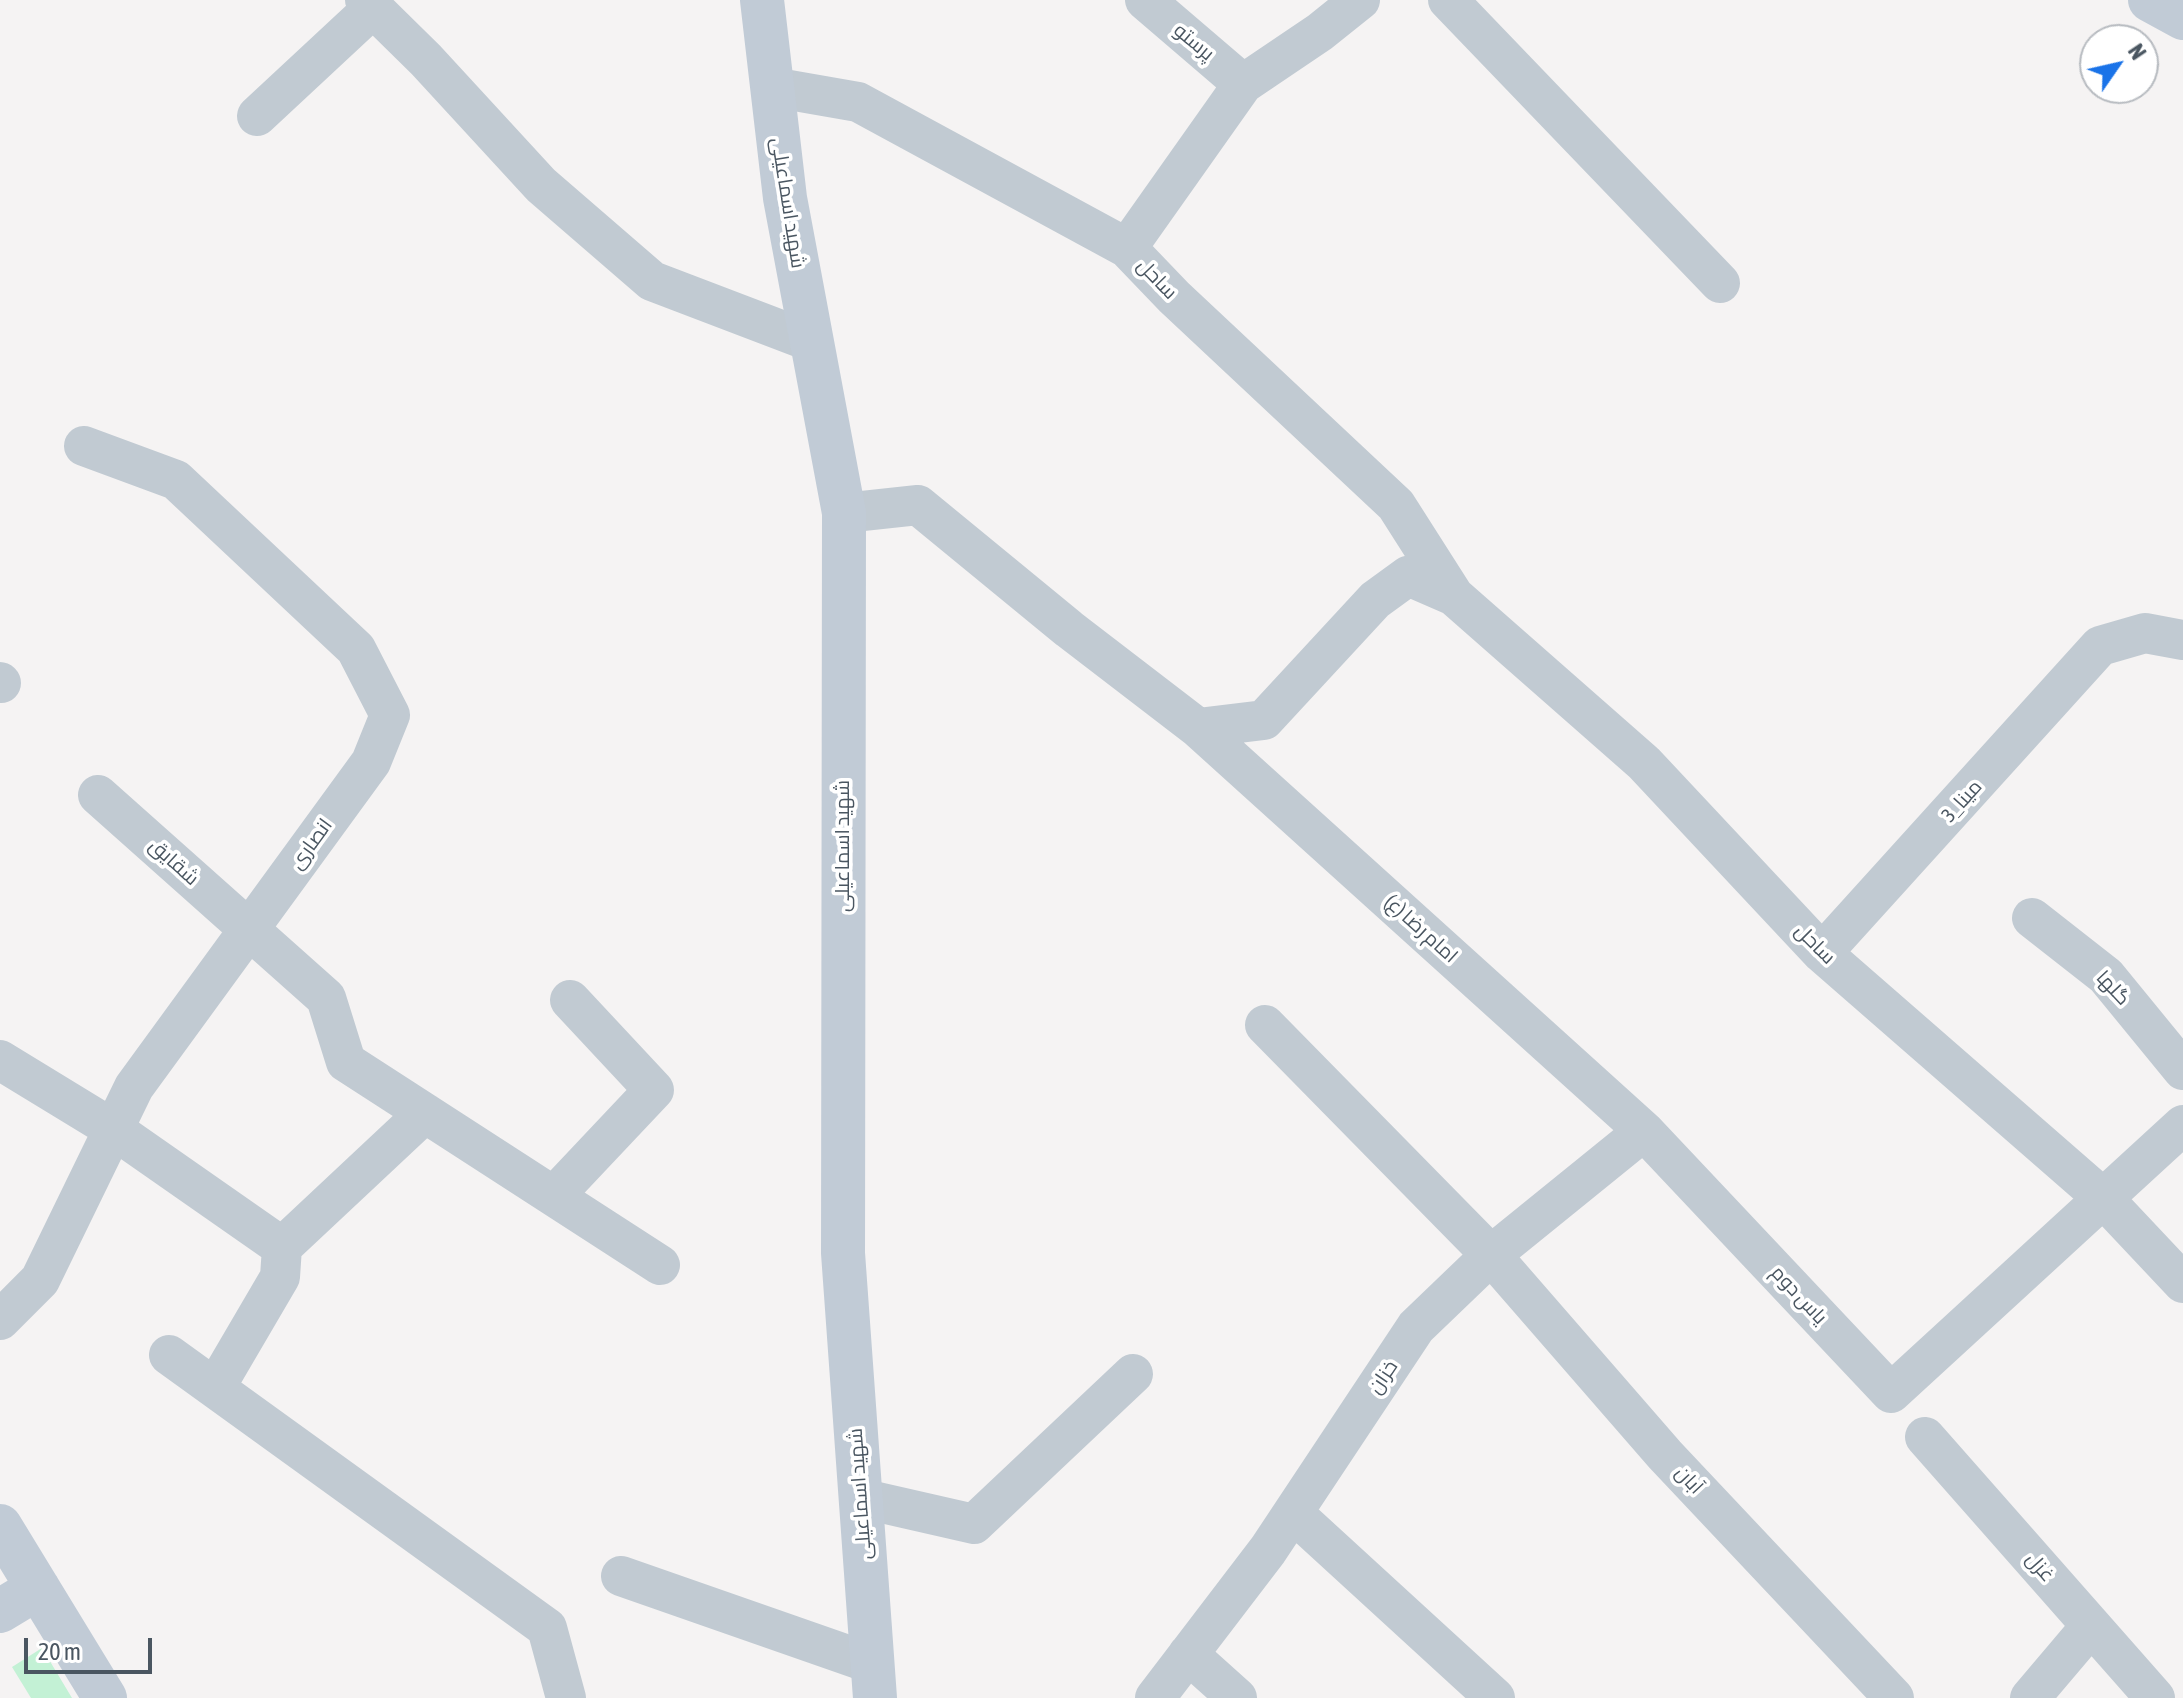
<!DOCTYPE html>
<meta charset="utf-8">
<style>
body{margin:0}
#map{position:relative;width:2183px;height:1698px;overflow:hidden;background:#f5f3f3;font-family:"Asap Condensed",sans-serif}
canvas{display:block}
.north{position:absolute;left:2079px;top:24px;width:80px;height:80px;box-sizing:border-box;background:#fff;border:2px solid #b7bbc0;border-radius:50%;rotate:56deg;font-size:22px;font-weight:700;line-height:32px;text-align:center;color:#4a5661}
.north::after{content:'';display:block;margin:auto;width:28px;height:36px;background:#1a73e8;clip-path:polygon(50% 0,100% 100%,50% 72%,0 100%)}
.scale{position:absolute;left:24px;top:1638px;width:128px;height:36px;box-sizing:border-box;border:4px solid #4a5661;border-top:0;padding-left:10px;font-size:24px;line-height:28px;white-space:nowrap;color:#4a5661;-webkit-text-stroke:6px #fff;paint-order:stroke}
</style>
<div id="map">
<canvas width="2183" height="1698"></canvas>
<div class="north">N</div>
<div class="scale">20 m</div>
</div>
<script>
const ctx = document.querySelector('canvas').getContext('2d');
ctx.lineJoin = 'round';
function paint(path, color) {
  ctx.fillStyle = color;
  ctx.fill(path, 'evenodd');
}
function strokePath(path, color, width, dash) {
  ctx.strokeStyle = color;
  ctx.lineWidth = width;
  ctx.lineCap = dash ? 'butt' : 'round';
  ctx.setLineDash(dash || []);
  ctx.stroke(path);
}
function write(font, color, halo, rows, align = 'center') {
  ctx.font = font + ' "Asap Condensed",Cairo,sans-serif';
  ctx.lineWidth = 7;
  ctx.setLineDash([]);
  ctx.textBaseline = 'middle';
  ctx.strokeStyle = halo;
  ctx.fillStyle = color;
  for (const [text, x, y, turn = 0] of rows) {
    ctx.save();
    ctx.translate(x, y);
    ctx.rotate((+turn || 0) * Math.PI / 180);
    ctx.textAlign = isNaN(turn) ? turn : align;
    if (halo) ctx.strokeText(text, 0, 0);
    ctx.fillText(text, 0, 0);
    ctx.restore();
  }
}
paint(new Path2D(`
 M42,1648L72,1698H31L12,1667Z`), '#c3f1d5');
strokePath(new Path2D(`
 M365,0L426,60L541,185L652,281L812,342
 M1145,0L1243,84
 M1448,0L1720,283
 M772,87L858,102L1127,248L1174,297L1396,505L1454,596
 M257,116L373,8
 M1127,248L1243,84L1320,32L1360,0
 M844,513L918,505L1069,629L1198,728L1264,720L1375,600L1408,576L1454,596L1644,763L1822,953L2103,1198L2183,1283
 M0,682L1,683
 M1198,728L1644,1131
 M98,795L326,998L346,1062L660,1265
 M2032,918L2106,976L2183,1070
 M1822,953L2100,646L2145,633L2183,640
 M1265,1025L1491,1255L1665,1455L1894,1698
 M0,1060L113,1129L282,1247L280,1277L215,1388
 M554,1196L654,1090L570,1000
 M282,1247L425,1113
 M0,1320L40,1280L134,1087L371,762L390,715L356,649L176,480L84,446
 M169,1355L547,1628L566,1698
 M1925,1437L2155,1698
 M860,1498L974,1524L1133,1374
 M1293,1513L1495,1698
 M621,1576L873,1664
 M1188,1654L1237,1698
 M1155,1698L1268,1550L1416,1327L1491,1255L1644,1131L1891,1393L2183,1125
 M2030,1698L2091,1626`), '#c1cad2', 40);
strokePath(new Path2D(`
 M762,0L785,198L844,513L843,1253L875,1698
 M2150,0L2183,18
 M0,1526L105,1698
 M0,1611L38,1588`), '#c1cbd6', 44);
write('20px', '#4a5661', '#fff', [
 ["پرستو",1194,42,40],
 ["شهید اسماعیلی",788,203,81],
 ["ساحل",1157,279,46],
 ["مینا_3",1962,801,-48],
 ["انصاری",311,844,-54],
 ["شهید اسماعیلی",843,846,-90],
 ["شقایق",174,862,42],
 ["امام رضا (ع)",1421,929,42],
 ["ساحل",1815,944,45],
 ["گلها",2113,988,47],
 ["یاس دوم",1799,1295,47],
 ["خزان",1383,1377,-56],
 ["آبان",1689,1480,47],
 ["شهید اسماعیلی",860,1494,-94],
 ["غزل",2040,1567,49]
]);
</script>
